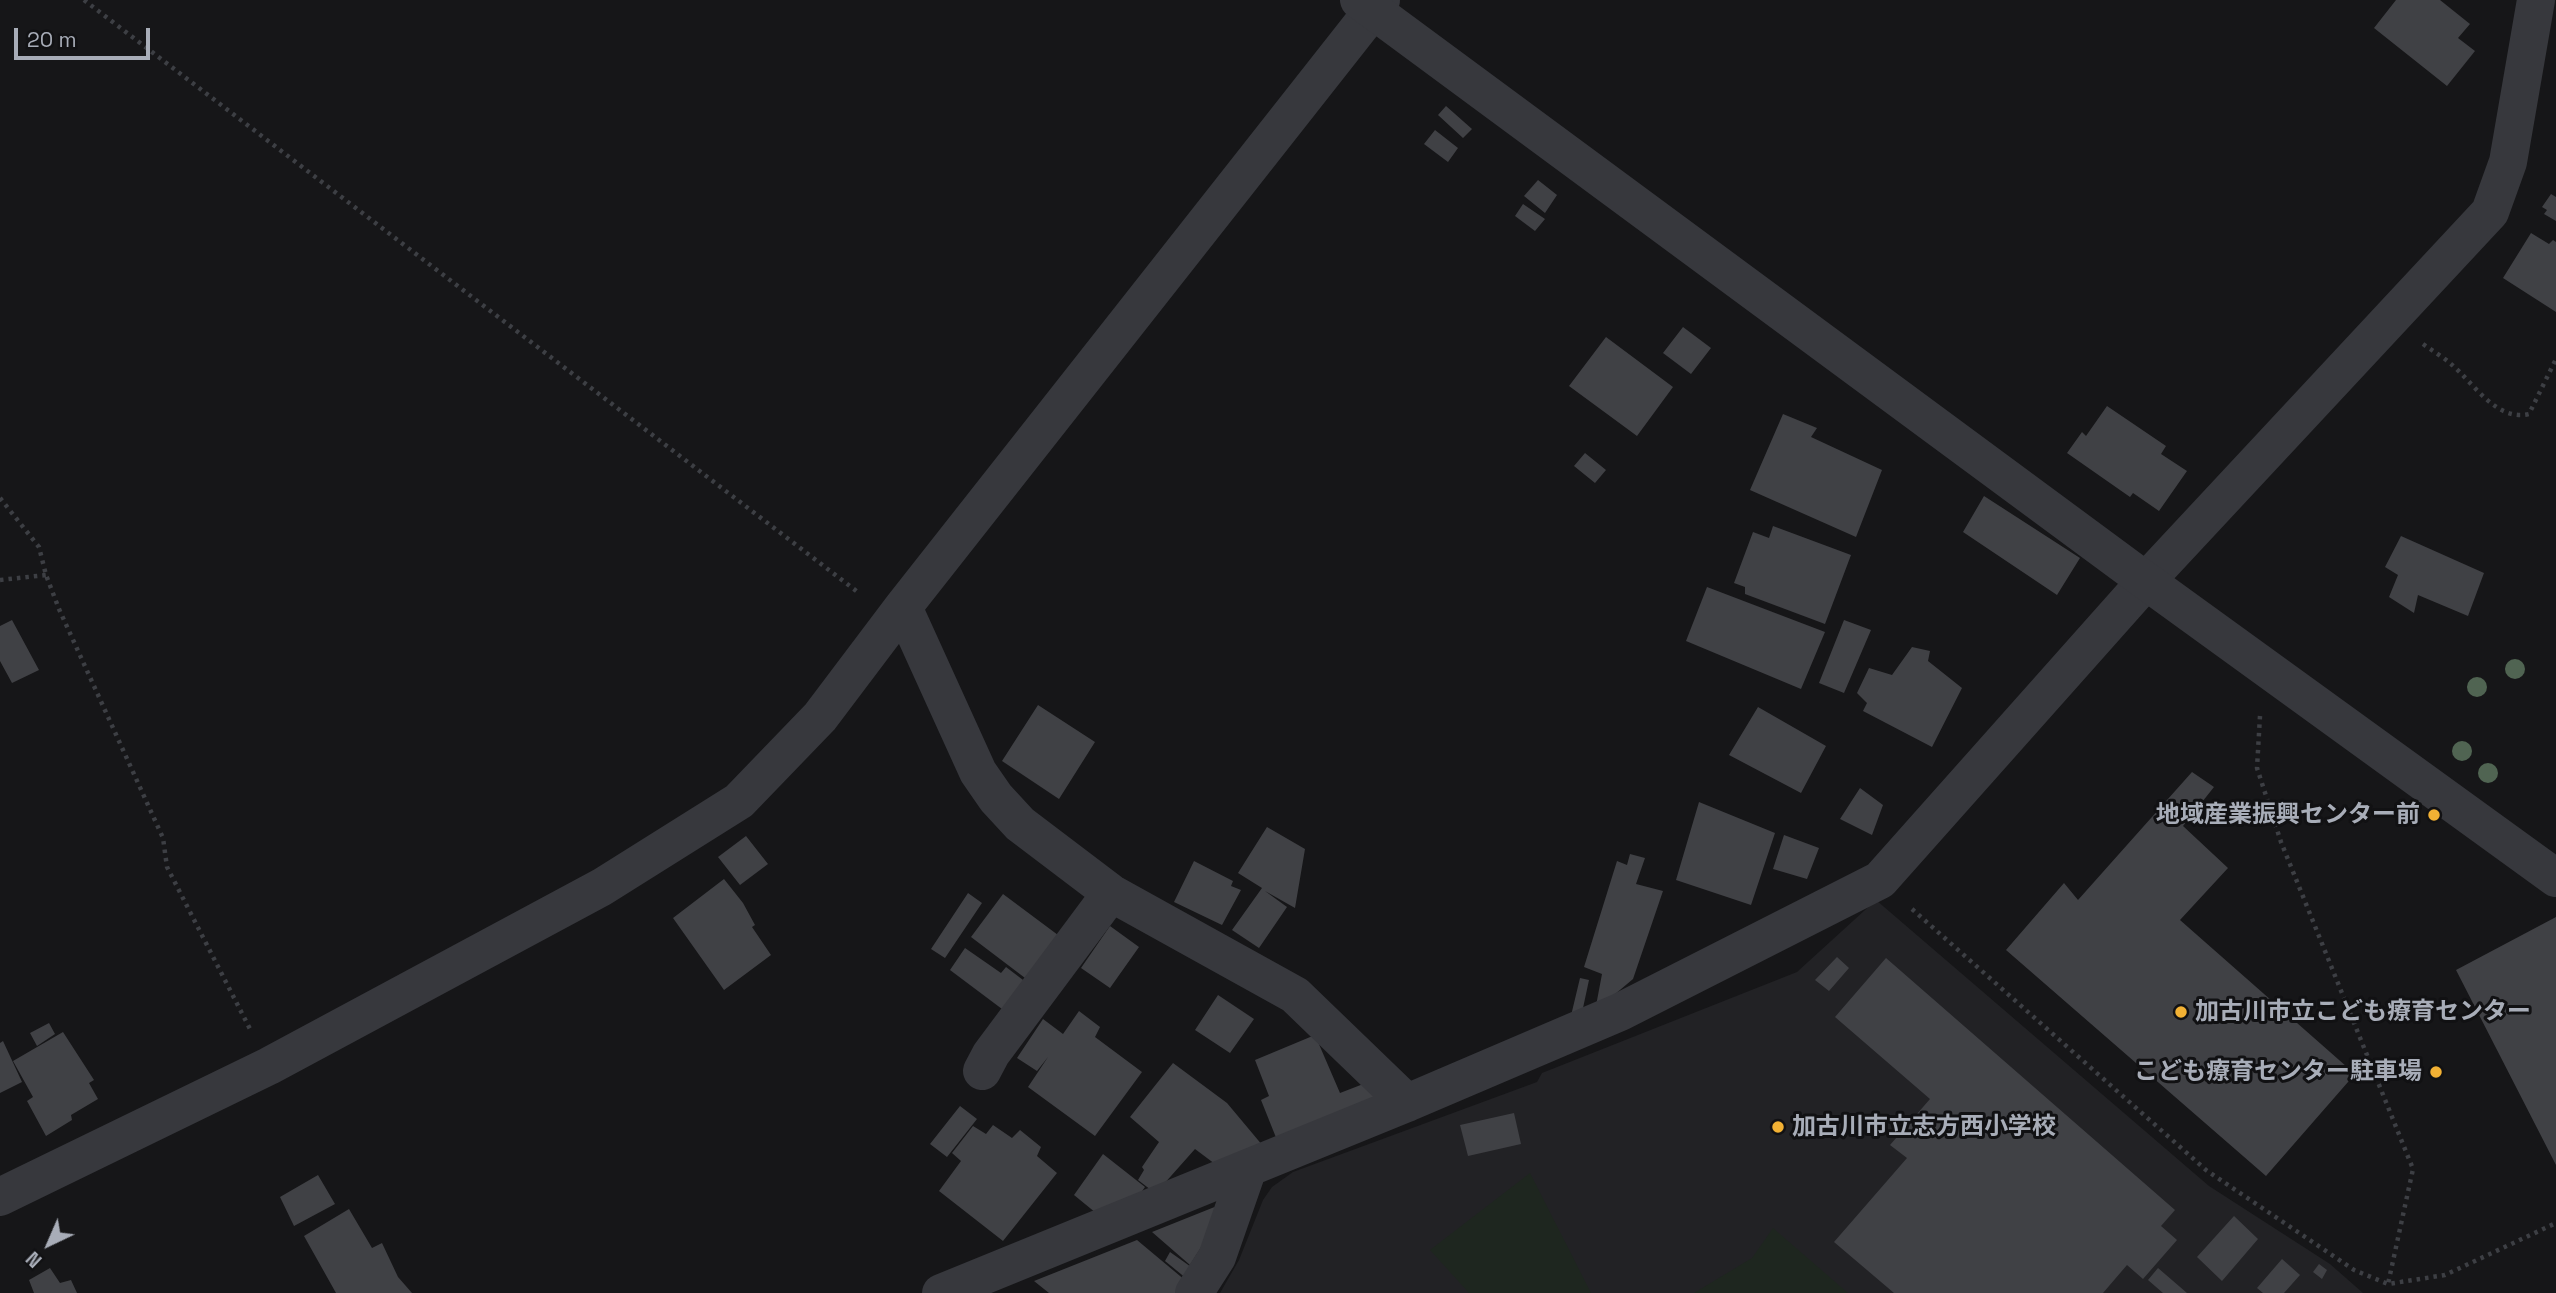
<!DOCTYPE html>
<meta charset="utf-8">
<style>
body{margin:0}
#map{position:relative;width:2556px;height:1293px;overflow:hidden;background:#161618;font-family:"Space Grotesk",sans-serif}
canvas{display:block}
.north{position:absolute;left:14px;top:1209px;width:70px;height:70px;-webkit-text-stroke:5px #111113;paint-order:stroke;rotate:224deg;font-size:19px;font-weight:700;line-height:28px;text-align:center;color:#a8adb8}
.north::after{content:'';display:block;margin:auto;width:24px;height:32px;background:#a8adb8;clip-path:polygon(50% 0,100% 100%,50% 72%,0 100%)}
.scale{position:absolute;left:14px;top:28px;width:136px;height:32px;box-sizing:border-box;border:4px solid #a8adb8;border-top:0;padding-left:9px;font-size:21px;line-height:24px;white-space:nowrap;color:#a8adb8;-webkit-text-stroke:5px #111113;paint-order:stroke}
</style>
<div id="map">
<canvas width="2556" height="1293"></canvas>
<div class="north">N</div>
<div class="scale">20 m</div>
</div>
<script>
const ctx = document.querySelector('canvas').getContext('2d');
ctx.lineJoin = 'round';
function paint(path, color) {
  ctx.fillStyle = color;
  ctx.fill(path, 'evenodd');
}
function strokePath(path, color, width, dash) {
  ctx.strokeStyle = color;
  ctx.lineWidth = width;
  ctx.lineCap = dash ? 'butt' : 'round';
  ctx.setLineDash(dash || []);
  ctx.stroke(path);
}
function write(font, color, halo, rows, align = 'center') {
  ctx.font = font + ' "Space Grotesk","Noto Sans JP",sans-serif';
  ctx.lineWidth = 6;
  ctx.setLineDash([]);
  ctx.textBaseline = 'middle';
  ctx.strokeStyle = halo;
  ctx.fillStyle = color;
  for (const [text, x, y, turn = 0] of rows) {
    ctx.save();
    ctx.translate(x, y);
    ctx.rotate((+turn || 0) * Math.PI / 180);
    ctx.textAlign = isNaN(turn) ? turn : align;
    if (halo) ctx.strokeText(text, 0, 0);
    ctx.fillText(text, 0, 0);
    ctx.restore();
  }
}
paint(new Path2D(`
 M1876,900L2209,1186L2330,1264L2363,1293H1220L1239,1260L1263,1200L1272,1187L1293,1172L1537,1082L1542,1073L1797,972Z`), '#222225');
paint(new Path2D(`
 M1530,1173L1591,1293H1469L1430,1250Z
 M1773,1228L1848,1293H1694L1752,1258Z`), '#1e261f');
paint(new Path2D(`
 M2396,0H2440L2470,24L2458,38L2475,51L2447,86L2374,28Z
 M1446,106L1472,129L1463,138L1438,115Z
 M1435,130L1458,148L1448,162L1424,144Z
 M1538,180L1557,195L1545,213L1524,196Z
 M2551,194L2556,197V221L2544,214L2547,210L2542,207Z
 M1523,204L1545,219L1535,231L1515,216Z
 M2531,233L2549,244L2553,240L2556,242V312L2503,278Z
 M1683,327L1711,348L1691,374L1663,353Z
 M1606,337L1673,387L1637,436L1569,386Z
 M2107,406L2166,446L2161,454L2187,471L2159,511L2133,493L2130,497L2067,453L2082,432L2086,436Z
 M1783,414L1817,428L1811,437L1882,470L1856,537L1750,490Z
 M1585,453L1606,470L1595,483L1574,466Z
 M1984,496L2080,558L2057,595L1963,532Z
 M1773,526L1851,555L1825,624L1745,594V587L1734,583L1753,532L1769,538Z
 M2401,536L2484,573L2468,616L2418,595L2414,613L2389,597L2398,575L2385,567Z
 M1707,587L1825,632L1801,689L1686,641Z
 M12,620L39,670L12,683L0,661V626Z
 M1844,620L1871,630L1844,693L1819,683Z
 M1912,647L1930,651L1928,661L1962,688L1932,747L1863,711L1867,703L1857,693L1869,668L1892,675Z
 M1038,705L1095,742L1059,799L1002,761Z
 M1758,707L1826,746L1801,793L1729,755Z
 M2192,772L2214,787L2183,826L2228,868L2180,920L2355,1074L2266,1176L2006,950L2064,883L2078,900Z
 M1860,788L1883,805L1872,835L1840,819Z
 M1699,802L1775,833L1751,905L1676,880Z
 M1267,827L1305,849L1295,908L1265,891L1287,907L1259,948L1232,930L1262,888L1238,873Z
 M1784,835L1819,848L1807,879L1773,869Z
 M746,836L768,864L740,885L718,857Z
 M1630,854L1645,858L1636,884L1663,891L1633,979L1595,1011L1602,974L1584,967L1617,861L1627,865Z
 M1194,861L1233,881L1231,886L1241,890L1222,925L1174,902Z
 M724,879L743,903L755,925L752,927L771,955L724,990L673,918Z
 M968,893L982,903L945,958L931,949Z
 M1003,894L1062,938L1029,981L971,937Z
 M2556,917V1165L2456,970Z
 M1110,926L1139,947L1110,988L1081,968Z
 M965,948L1001,973L1006,967L1027,983L1006,1012L950,970Z
 M1837,957L1849,968L1829,991L1815,980Z
 M1886,958L2175,1210L2161,1226L2177,1240L2143,1279L2127,1265L2103,1293H1894L1834,1242L1907,1158L1890,1145L1930,1099L1835,1017Z
 M1580,978L1589,980L1583,1008L1569,1024Z
 M1218,995L1254,1019L1230,1053L1195,1030Z
 M1079,1011L1100,1027L1095,1037L1142,1072L1095,1136L1028,1087L1048,1057L1037,1071L1017,1058L1043,1019L1063,1034Z
 M49,1023L55,1034L37,1046L30,1033Z
 M63,1032L94,1080L89,1083L98,1099L71,1115L72,1120L46,1136L27,1101L33,1097L13,1061Z
 M1315,1035L1340,1093L1371,1081L1376,1097L1277,1140L1261,1100L1269,1096L1255,1060Z
 M3,1041L22,1082L0,1093V1043Z
 M1173,1063L1227,1103L1263,1146L1215,1164L1195,1149L1163,1185L1151,1190L1138,1180L1144,1170L1142,1167L1159,1142L1130,1117Z
 M960,1106L977,1119L947,1157L930,1144Z
 M1514,1113L1521,1144L1468,1156L1460,1125Z
 M993,1125L1012,1138L1020,1130L1041,1147L1037,1156L1057,1173L1003,1241L939,1191L961,1161L952,1153L973,1126L986,1134Z
 M1103,1154L1145,1187L1138,1197L1096,1213L1074,1195Z
 M318,1175L335,1204L294,1226L280,1197Z
 M1217,1206L1222,1214L1190,1265L1152,1232Z
 M349,1209L372,1248L382,1243L398,1277L412,1293H336L304,1236Z
 M2234,1216L2258,1239L2222,1281L2197,1257Z
 M1137,1240L1186,1281L1176,1293H1049L1034,1281Z
 M1170,1252L1194,1269L1187,1279L1165,1261Z
 M2282,1259L2300,1275L2284,1293H2263L2257,1288Z
 M2319,1264L2327,1270L2322,1279L2313,1272Z
 M50,1268L60,1283L71,1280L77,1293H34L29,1280Z
 M2158,1268L2187,1293H2163L2148,1280Z`), '#404145');
strokePath(new Path2D(`
 M84,0L859,593
 M2423,344C2433,351 2443,357 2451,364C2473,382 2496,422 2529,414L2556,359
 M0,498L39,547L46,575L59,609L163,838L167,867L250,1029
 M0,580L46,575
 M2260,716L2257,768L2281,842L2413,1169L2388,1284
 M1912,909L2206,1170L2354,1270L2388,1284L2445,1275L2556,1223`), '#3d3f44', 4.5, [3.5, 5]);
strokePath(new Path2D(`
 M903,607L978,772L996,798L1020,824L1111,893L1295,995L1407,1103
 M982,1071L991,1054L1111,893
 M0,1197L269,1066L602,887L739,801L820,717L903,607L1381,0
 M941,1293L1407,1103L1620,1012L1880,880L2146,581L2490,212L2508,162L2536,0
 M1194,1293L1217,1257L1248,1168`), '#37383d', 38);
strokePath(new Path2D(`
 M1359,0L2146,581L2556,878`), '#37383d', 38);
ctx.fillStyle = '#506452';
for (const [x, y] of [
 [2515,669],
 [2477,687],
 [2462,751],
 [2488,773]
]) {
  ctx.beginPath();
  ctx.arc(x, y, 10, 0, 2 * Math.PI);
  ctx.fill();
}
for (const [x, y, r, color] of [
 [2434,815,7,"#f2b134"],
 [2181,1012,7,"#f2b134"],
 [2436,1072,7,"#f2b134"],
 [1778,1127,7,"#f2b134"]
]) {
  const dot = new Path2D();
  dot.arc(x, y, r, 0, 2 * Math.PI);
  ctx.fillStyle = color;
  ctx.fill(dot);
  strokePath(dot, '#111113', 2.5);
}
write('bold 24px', '#a8adb8', '#111113', [
 ["地域産業振興センター前",2420,815],
 ["加古川市立こども療育センター",2195,1012,"left"],
 ["こども療育センター駐車場",2422,1072],
 ["加古川市立志方西小学校",1792,1127,"left"]
], 'right');
</script>
